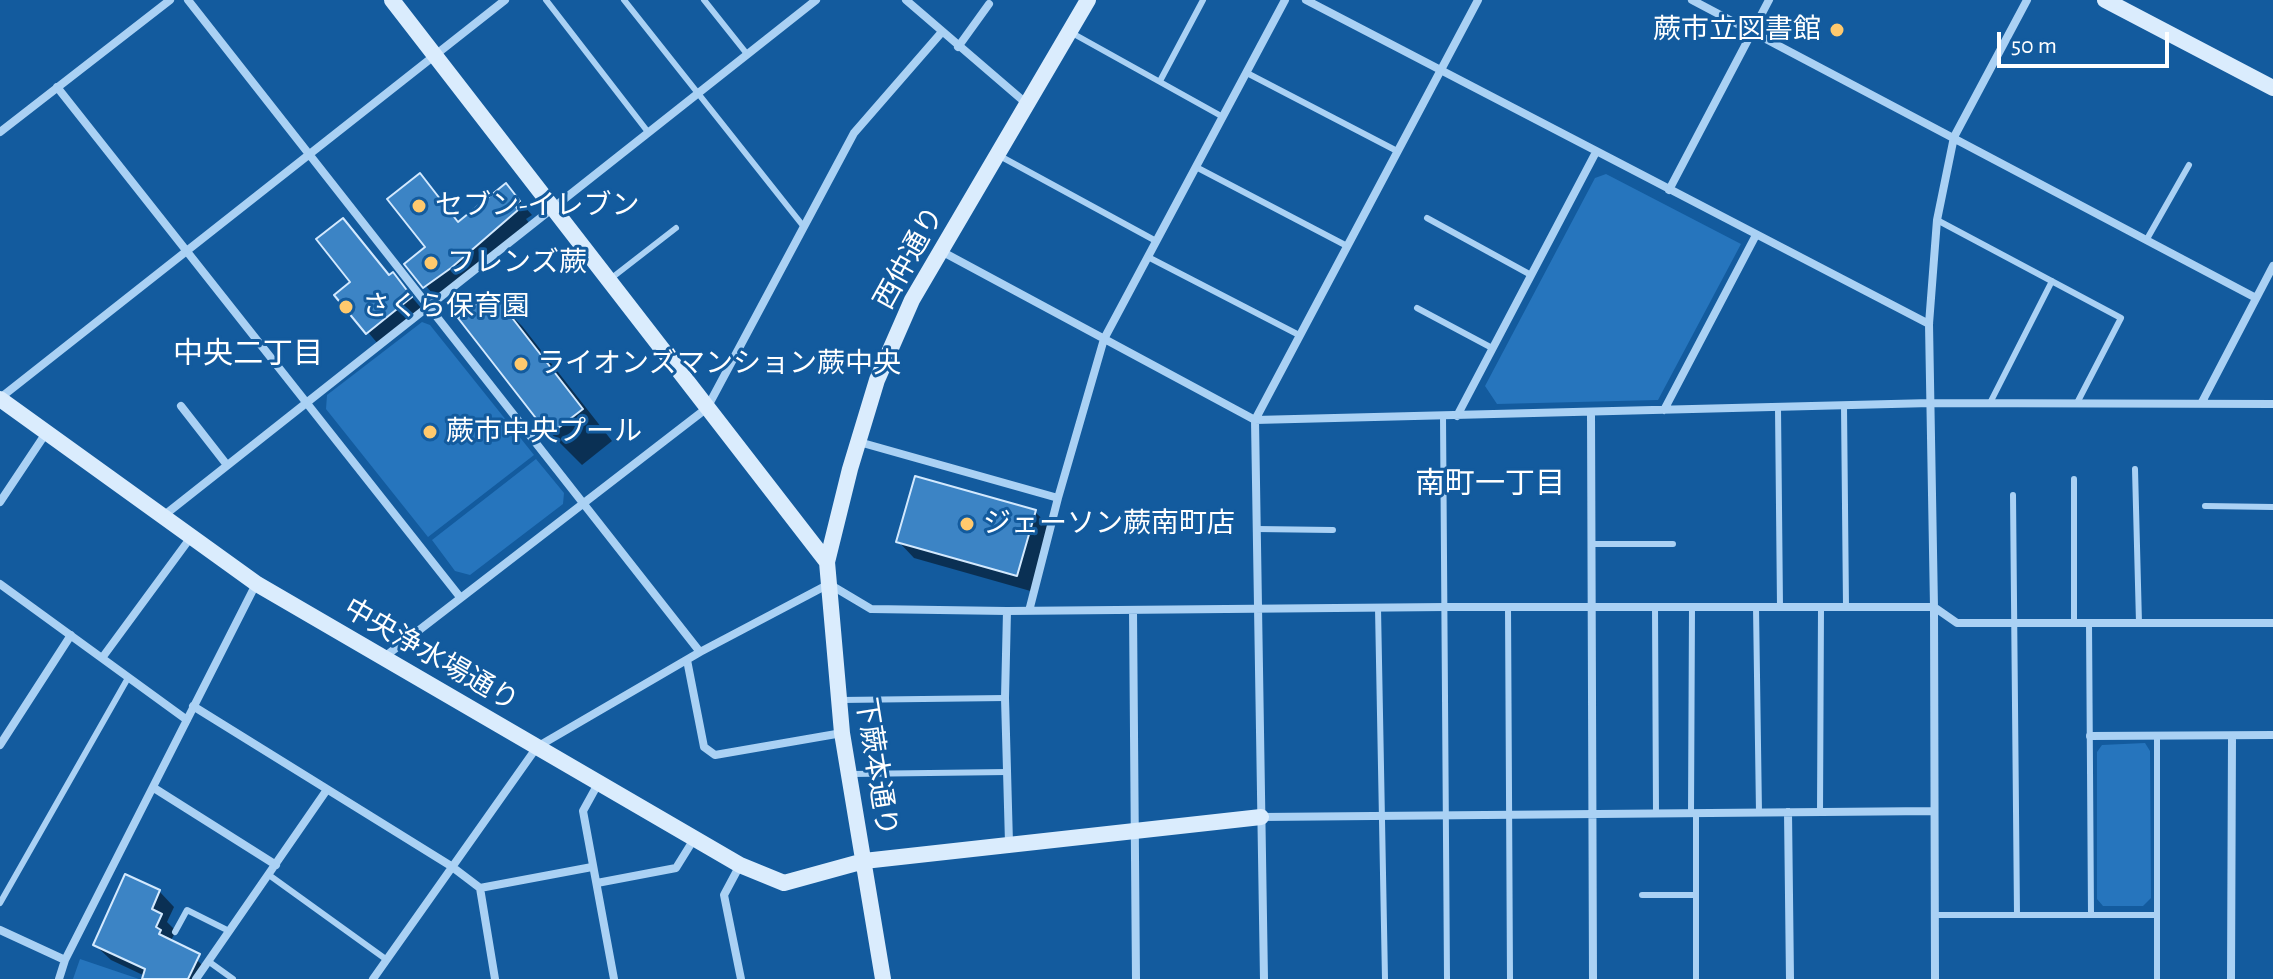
<!DOCTYPE html>
<meta charset="utf-8">
<style>
body{margin:0}
#map{position:relative;width:2273px;height:979px;overflow:hidden;background:#135b9e;font-family:"Alegreya Sans",sans-serif}
canvas{display:block}
.scale{position:absolute;left:1997px;top:32px;width:172px;height:36px;box-sizing:border-box;border:4px solid #fff;border-top:0;padding-left:10px;font-size:24px;line-height:28px;white-space:nowrap;color:#fff;-webkit-text-stroke:6px #135b9e;paint-order:stroke}
</style>
<div id="map">
<canvas width="2273" height="979"></canvas>
<div class="scale">50 m</div>
</div>
<script>
const ctx = document.querySelector('canvas').getContext('2d');
ctx.lineJoin = 'round';
function paint(path, color) {
  ctx.fillStyle = color;
  ctx.fill(path, 'evenodd');
}
function strokePath(path, color, width, dash) {
  ctx.strokeStyle = color;
  ctx.lineWidth = width;
  ctx.lineCap = dash ? 'butt' : 'round';
  ctx.setLineDash(dash || []);
  ctx.stroke(path);
}
function write(font, color, halo, rows, align = 'center') {
  ctx.font = font + ' "Alegreya Sans","Noto Sans JP",sans-serif';
  ctx.lineWidth = 6;
  ctx.setLineDash([]);
  ctx.textBaseline = 'middle';
  ctx.strokeStyle = halo;
  ctx.fillStyle = color;
  for (const [text, x, y, turn = 0] of rows) {
    ctx.save();
    ctx.translate(x, y);
    ctx.rotate((+turn || 0) * Math.PI / 180);
    ctx.textAlign = isNaN(turn) ? turn : align;
    if (halo) ctx.strokeText(text, 0, 0);
    ctx.fillText(text, 0, 0);
    ctx.restore();
  }
}
paint(new Path2D(`
 M1606,174L1741,244L1658,400L1497,404L1485,386L1595,178Z
 M422,322L430,325L534,455L428,537L326,409L327,395Z
 M536,459L564,493L563,504L470,575L455,571L432,540Z
 M2145,743L2150,751L2151,898L2143,906H2103L2097,899V752L2102,745Z
 M80,959L139,979H73Z`), '#2675bd');
paint(new Path2D(`
 M420,176L460,223L506,186L532,215L526,219L530,224L438,300L407,264L428,248Z
 M393,275L422,309L378,344L337,295Z
 M491,295L522,326L612,441L582,465L551,434L461,319Z
 M1035,512L1052,528L1034,592L914,558L898,541Z
 M159,891L174,907L167,922L176,931L170,942L187,950L203,966L197,979H146L145,976L111,960L95,945Z`), '#0007');
const building = new Path2D(`
 M420,173L458,222L506,183L520,201L515,205L518,210L451,268L423,288L404,264L425,247L387,199Z
 M343,218L389,275L393,272L412,297L366,334L334,295L350,282L316,239Z
 M492,292L583,409L549,435L458,318Z
 M915,476L1036,510L1017,576L896,542Z
 M125,874L160,890L152,909L162,914L156,927L161,930L159,934L200,954L188,979H142L145,969L93,945Z`);
paint(building, '#3c84c5');
strokePath(building, '#d3e9fe', 2);
strokePath(new Path2D(`
 M546,0L648,132
 M624,0L804,227
 M704,0L747,54
 M1072,33L1223,117
 M1247,73L1397,151
 M1160,81L1203,0
 M998,155L1156,241
 M1196,167L1347,246
 M1427,218L1531,275
 M1937,220L2121,318L2077,403
 M2147,239L2189,165
 M1148,257L1299,335
 M609,280L676,228
 M1417,308L1492,348
 M1990,403L2052,281
 M1844,406L1846,607
 M1778,408L1780,607
 M1443,416L1447,979
 M2135,469L2139,623
 M2013,495L2017,915
 M2205,506L2273,507
 M1257,529L1333,530
 M1591,544H1673
 M1508,607L1510,979
 M1655,607L1656,814
 M1756,607L1759,813
 M1378,608L1385,979
 M2074,623V479
 M2089,623L2091,915
 M841,700L1005,698
 M2157,736V979
 M852,774L1007,772
 M1820,812L1821,607
 M1691,813L1692,607
 M1696,813V979
 M269,875L387,960
 M1642,895H1696
 M0,903L128,678
 M1935,915H2155
 M175,932L187,910L229,931
 M208,961L233,979`), '#aad1f4', 6);
strokePath(new Path2D(`
 M188,0L700,652
 M906,0L1027,104
 M1306,0L1929,324
 M1692,0L2256,298
 M958,47L989,4
 M57,87L460,597
 M0,132L170,0
 M1669,190L1769,0
 M941,251L1255,420L1931,403L2273,404
 M0,398L505,0
 M2202,402L2273,266
 M181,406L227,465
 M1664,410L1756,235
 M1591,412L1593,979
 M1457,416L1596,152
 M859,442L1058,498
 M0,502L46,433
 M162,517L816,0
 M0,584L187,720
 M1133,610L1136,979
 M1007,611L1005,698L1009,843
 M1029,611L1058,498L1104,339L1285,0
 M102,658L191,537
 M383,658L707,408L854,133L941,33
 M687,660L704,747L715,755L842,733
 M193,706L451,866L480,888L495,979
 M2090,736L2273,735
 M0,745L71,635
 M599,782L583,811L614,979
 M154,788L276,865
 M1788,812L1790,979
 M1261,817L1934,811
 M740,865L724,895L741,979
 M597,883L676,868L694,839
 M480,888L592,867
 M0,930L65,960
 M59,979L65,960L256,584
 M196,979L326,791
 M373,979L537,747L700,652L829,584L871,609L1007,611L1445,607H1934L1957,623H2273
 M1264,979L1255,420L1478,0
 M1935,979L1934,607L1929,324L1937,220L1954,137L2027,0
 M2231,979L2232,736`), '#aad1f4', 8);
strokePath(new Path2D(`
 M392,0L827,562
 M2105,0L2273,88
 M0,399L257,584L740,865L784,883L864,861L1261,817
 M883,979L842,733L827,562L850,469L877,380L912,300L1088,0`), '#daecfd', 16);
for (const [x, y, r, color] of [
 [1837,30,8,"#ffc96d"],
 [419,206,8,"#ffc96d"],
 [431,263,8,"#ffc96d"],
 [346,307,8,"#ffc96d"],
 [521,364,8,"#ffc96d"],
 [430,432,8,"#ffc96d"],
 [967,524,8,"#ffc96d"]
]) {
  const dot = new Path2D();
  dot.arc(x, y, r, 0, 2 * Math.PI);
  ctx.fillStyle = color;
  ctx.fill(dot);
  strokePath(dot, '#135b9e', 3);
}
write('28px', '#fff', '#135b9e', [
 ["蕨市立図書館",1821,30,"right"],
 ["セブン-イレブン",435,206],
 ["フレンズ蕨",447,263],
 ["さくら保育園",362,307],
 ["ライオンズマンション蕨中央",537,364],
 ["蕨市中央プール",446,432],
 ["ジェーソン蕨南町店",983,524]
], 'left');
write('28px', '#fff', '#135b9e', [
 ["西仲通り",909,258,-61],
 ["中央浄水場通り",431,655,30],
 ["下蕨本通り",876,767,81]
]);
write('30px', '#fff', '#135b9e', [
 ["中央二丁目",248,354],
 ["南町一丁目",1490,484]
]);
</script>
